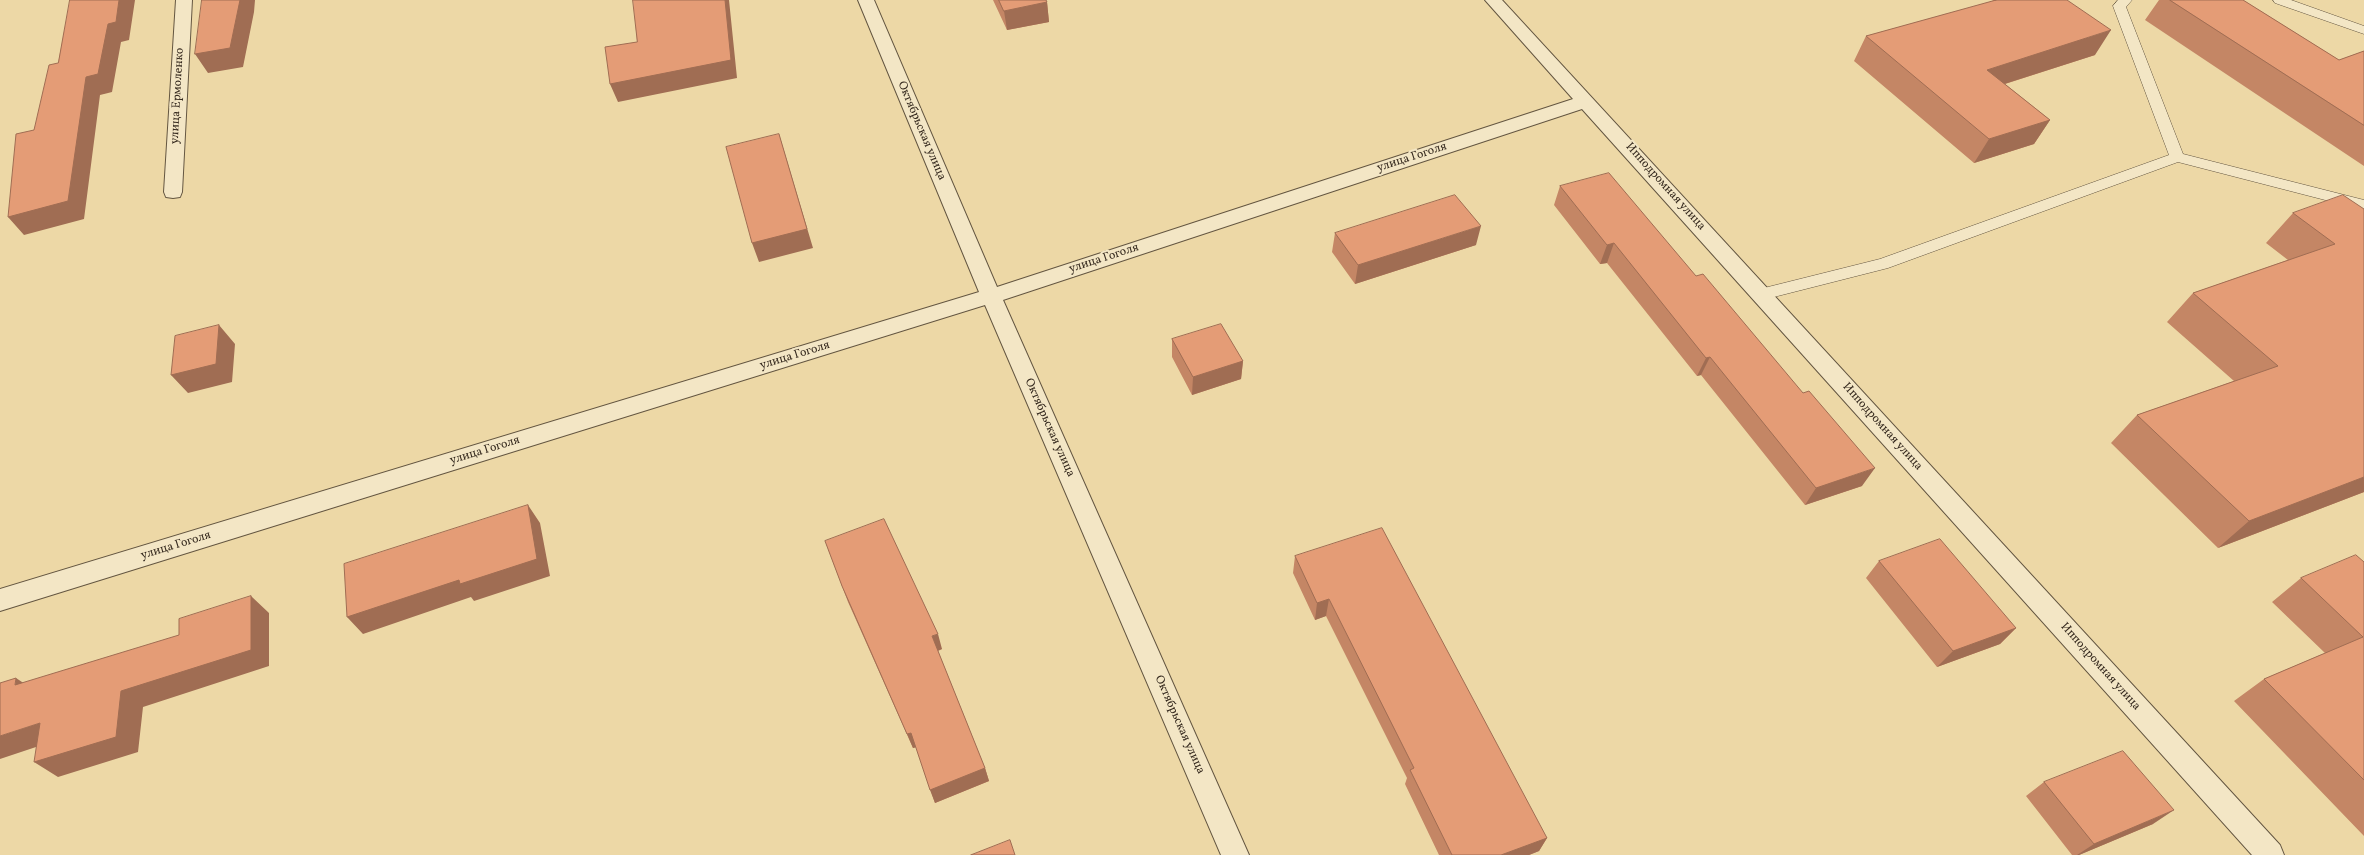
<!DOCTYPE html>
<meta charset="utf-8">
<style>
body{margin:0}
canvas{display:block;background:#edd8a6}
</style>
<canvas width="2364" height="855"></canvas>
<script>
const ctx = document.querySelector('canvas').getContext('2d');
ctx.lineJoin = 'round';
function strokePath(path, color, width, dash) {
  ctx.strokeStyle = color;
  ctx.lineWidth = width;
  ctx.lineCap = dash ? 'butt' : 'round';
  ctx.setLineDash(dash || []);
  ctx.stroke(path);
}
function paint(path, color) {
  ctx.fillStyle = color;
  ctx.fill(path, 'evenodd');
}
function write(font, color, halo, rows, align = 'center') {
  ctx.font = font + ' Vollkorn,serif';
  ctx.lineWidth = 4;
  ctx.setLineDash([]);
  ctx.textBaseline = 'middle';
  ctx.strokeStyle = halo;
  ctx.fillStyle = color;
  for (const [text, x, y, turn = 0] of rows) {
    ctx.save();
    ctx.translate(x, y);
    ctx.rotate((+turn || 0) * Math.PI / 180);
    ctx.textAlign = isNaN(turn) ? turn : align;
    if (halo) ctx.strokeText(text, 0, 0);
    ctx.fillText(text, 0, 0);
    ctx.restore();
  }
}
const lane = new Path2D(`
 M2118,0H2132L2126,7L2183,154L2364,200V210L2178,162L1888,268L1762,300L1756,298L1754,294L1756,290L1880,259L2169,155L2113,6Z
 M2273,0H2291L2364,26V34L2275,3Z`);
const street = new Path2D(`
 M176,0H192L182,192L180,197L173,198L166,197L164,192Z
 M858,0H874L997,287L1573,99L1485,0H1502L2280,845L2284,855H2252L1582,109L1003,300L1249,855H1221L985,305L0,611V589L979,292Z`);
strokePath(lane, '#645641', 1);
strokePath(street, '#645641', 2);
paint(lane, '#f3e6c5');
paint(street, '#f3e6c5');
paint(new Path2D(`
 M993,0H1046L1047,2L1049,22L1007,30Z
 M1993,0H2067L2095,55L2005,84L2050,120L2034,144L1974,163L1854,61L1866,36L1992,2Z
 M2159,0H2243L2339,60L2364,51V166L2145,20Z
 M1560,186L1862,486L1805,505L1701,375L1697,376L1607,263L1600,264L1554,205Z
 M2364,209V492L2218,548L2111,443L2137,415L2234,381L2167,322L2193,293L2288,260L2266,243L2293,213Z
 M1335,233L1476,245L1355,284L1332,252Z
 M1172,339L1243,361L1241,379L1192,395L1172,357Z
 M825,541L942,649L938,651L985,768L989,781L935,803L916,747L913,748L848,602Z
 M1295,556L1547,838L1539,851L1529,855H1439L1405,784L1407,778L1326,616L1315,620L1293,573Z
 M1879,561L2016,628L2000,644L1937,667L1866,578Z
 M2364,562V836L2234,701L2264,679L2325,653L2272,602L2301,578Z
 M2044,782L2153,824L2079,855H2072L2026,796Z`), '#c48665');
paint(new Path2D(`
 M119,0H135L129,40L121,42L112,92L100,95L84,219L24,235L8,217L86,77L108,24Z
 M240,0H255L254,12L243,67L208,73L195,54Z
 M725,0H729L737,78L618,102L610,84Z
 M1047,2L1049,22L1007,30L1004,11Z
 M2111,30L2095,55L1973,94L1987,70Z
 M2050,120L2034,144L1974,163L1989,139Z
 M779,134L813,248L759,262L752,243Z
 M1481,226L1476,245L1355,284L1358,265Z
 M1614,243L1607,263L1600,264L1607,245Z
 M219,325L235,344L232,382L188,393L171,375Z
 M1710,357L1701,375L1697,376L1706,358Z
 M1243,361L1241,379L1192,395L1193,377Z
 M1875,468L1862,486L1805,505L1816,488Z
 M2364,477V492L2218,548L2249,521Z
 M528,505L540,523L550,576L474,601L471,597L363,634L347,617Z
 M251,596L269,613V666L143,707L138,752L58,777L34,762L121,691Z
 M1329,599L1326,616L1315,620L1317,603Z
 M2016,628L2000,644L1937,667L1953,651Z
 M938,634L942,649L937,651L932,636Z
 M16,678L40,694L15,685Z
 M40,723L63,738L0,759V736Z
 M911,733L917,747L913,748L907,734Z
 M985,768L989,781L935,803L930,790Z
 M2174,810L2153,824L2079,855H2077L2094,844Z
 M1547,838L1539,851L1529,855H1501Z`), '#a06d53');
const building = new Path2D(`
 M70,0H119L116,22L108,24L98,74L86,77L68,201L8,217L16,134L34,130L49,65L58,63Z
 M202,0H240L230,48L195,54Z
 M633,0H725L731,60L610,84L605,47L637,42Z
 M999,0H1046L1047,2L1004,11Z
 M1995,0H2067L2111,30L1987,70L2050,120L1989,139L1866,36L1996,0Z
 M2170,0H2243L2339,60L2364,51V125Z
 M779,134L807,229L752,243L726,147Z
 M1609,173L1696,276L1703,274L1803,393L1809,391L1875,468L1816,488L1710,357L1706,358L1614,243L1607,245L1560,186Z
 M1455,195L1481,226L1358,265L1335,233Z
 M2343,195L2364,209V477L2249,521L2137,415L2278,366L2193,293L2335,244L2293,213Z
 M1221,324L1243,361L1193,377L1172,339Z
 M219,325L216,364L171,375L175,336Z
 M528,505L537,559L460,584L459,580L347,617L344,564Z
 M884,519L938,634L932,636L985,768L930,790L911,733L907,734L842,586L825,541Z
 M1382,528L1547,838L1501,855H1452L1410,770L1414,768L1329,599L1317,603L1295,556Z
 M1940,539L2016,628L1953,651L1879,561Z
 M2356,555L2364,562V780L2264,679L2363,637L2301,578Z
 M251,596V650L121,691L116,737L34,762L40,723L0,736V683L16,678L15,685L179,635V619Z
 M2123,751L2174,810L2094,844L2044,782Z
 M1010,840L1015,855H971Z`);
paint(building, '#e49c76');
strokePath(building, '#a06d53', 1);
write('12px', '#362a1f', '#f3e6c5', [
 ["улица Ермоленко",178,96,-87],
 ["Октябрьская улица",921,131,67],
 ["улица Гоголя",1412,158,-18],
 ["Ипподромная улица",1665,187,48],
 ["улица Гоголя",1104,259,-18],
 ["улица Гоголя",795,356,-17],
 ["Ипподромная улица",1882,427,48],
 ["Октябрьская улица",1049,428,66],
 ["улица Гоголя",485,451,-17],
 ["улица Гоголя",176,546,-17],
 ["Ипподромная улица",2100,667,48],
 ["Октябрьская улица",1179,725,66]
]);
</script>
